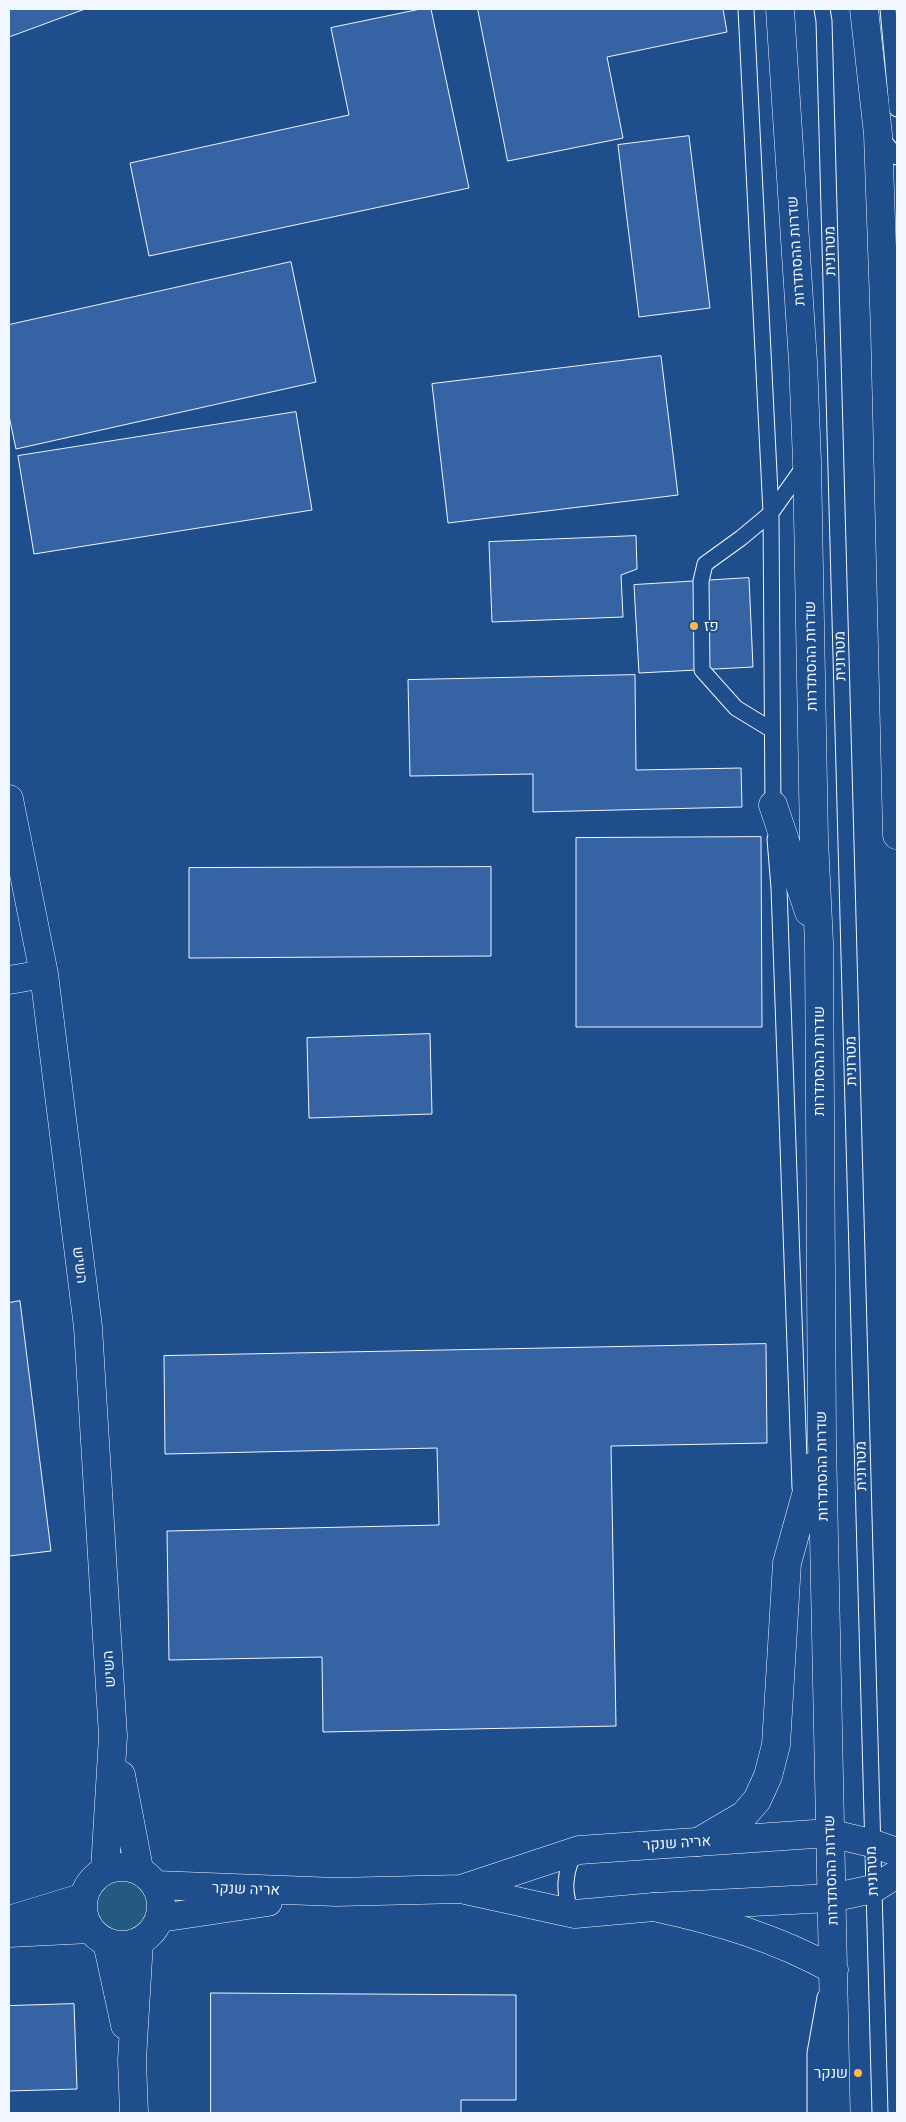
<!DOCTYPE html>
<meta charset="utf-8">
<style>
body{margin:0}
#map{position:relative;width:906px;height:2122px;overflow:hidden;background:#1f4e8c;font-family:"Golos Text",sans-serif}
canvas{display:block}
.frame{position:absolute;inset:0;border:10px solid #f2f6ff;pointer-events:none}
</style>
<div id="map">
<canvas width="906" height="2122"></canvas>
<div class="frame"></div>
</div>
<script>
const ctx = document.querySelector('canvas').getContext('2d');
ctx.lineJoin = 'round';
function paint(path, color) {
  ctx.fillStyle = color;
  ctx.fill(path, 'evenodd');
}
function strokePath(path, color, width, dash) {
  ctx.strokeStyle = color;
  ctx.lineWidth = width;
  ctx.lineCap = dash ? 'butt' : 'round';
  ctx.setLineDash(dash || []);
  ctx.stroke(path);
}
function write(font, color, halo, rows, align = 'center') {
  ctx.font = font + ' "Golos Text",Heebo,sans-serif';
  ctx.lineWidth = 4;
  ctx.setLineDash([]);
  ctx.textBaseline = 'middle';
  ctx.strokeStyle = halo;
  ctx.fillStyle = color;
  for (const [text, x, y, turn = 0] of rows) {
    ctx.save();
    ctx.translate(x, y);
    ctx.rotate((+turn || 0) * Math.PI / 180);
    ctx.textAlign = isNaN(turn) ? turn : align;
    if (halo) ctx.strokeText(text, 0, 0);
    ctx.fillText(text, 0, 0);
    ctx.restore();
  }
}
const green = new Path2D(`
 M95 1906a27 27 0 1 1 54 0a27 27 0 1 1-54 0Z`);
paint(green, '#245a82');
strokePath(green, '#a8bbd7', 1);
const building = new Path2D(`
 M9,9H85L9,37Z
 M421,9H431L469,188L149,256L130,163L349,115L331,28Z
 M478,9H723L727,32L607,57L623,138L508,161Z
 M689,136L710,308L639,317L618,145Z
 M291,262L316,382L16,449L9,416V325Z
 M661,356L678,495L448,523L432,384Z
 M296,412L312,510L34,554L18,456Z
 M636,536L637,569L621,575L623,617L492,622L489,542Z
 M749,578L753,667L639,673L634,585Z
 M635,675L636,770L741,768L742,807L533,812V774L410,776L408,680Z
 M761,837L762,1027H576V838Z
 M491,867V956L189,958V868Z
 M430,1034L432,1114L309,1118L307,1038Z
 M20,1301L51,1551L9,1556V1303Z
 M766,1344L767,1443L611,1446L616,1726L323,1732L322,1657L169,1660L167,1531L439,1525L437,1448L165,1454L164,1356Z
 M211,1993L516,1995V2100H461V2113H211Z
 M74,2004L77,2089L9,2091V2006Z`);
paint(building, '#3563a3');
strokePath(building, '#f2f6ff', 1);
const service = new Path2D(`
 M746,9L771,513L773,812
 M822,9L824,21L880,2113
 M888,9L897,109
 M879,135L897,157
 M772,730L736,708L702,670L701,581L705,564L741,538L771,513L805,465
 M775,839L779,888L800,1488
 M575,1914C561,1901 564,1863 578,1851
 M815,2113V2053L825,1997`);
const minor = new Path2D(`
 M9,799L44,974L88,1327L113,1736L105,1869
 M9,980L44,974
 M121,1775L139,1869
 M107,1942L125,2025
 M134,2113L132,2060L139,1942`);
const tertiary = new Path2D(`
 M83 1906a39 39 0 1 1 78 0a39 39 0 1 1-78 0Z
 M156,1885L336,1892L461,1889L575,1914L654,1907L831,1898L873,1889L897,1874
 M461,1889L579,1850L829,1833L871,1843L897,1852
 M160,1918L268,1902
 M9,1920L84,1897
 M9,1933L90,1929`);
const trunk = new Path2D(`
 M780,9L803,362L807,461L814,839L819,943L822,1441L836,2113
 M864,9L878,134L885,333L897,835
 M773,805L809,912
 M698,1842L744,1815L757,1800L768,1776L776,1745L787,1563L814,1466
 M654,1907C719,1921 776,1938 834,1970`);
strokePath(service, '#f2f6ff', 17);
strokePath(minor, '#f2f6ff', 29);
strokePath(tertiary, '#f2f6ff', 29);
strokePath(trunk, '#f2f6ff', 29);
strokePath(service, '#1f4e8c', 15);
strokePath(minor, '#1f4e8c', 28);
strokePath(tertiary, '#1f4e8c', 28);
strokePath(trunk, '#1f4e8c', 28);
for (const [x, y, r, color] of [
 [694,626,5,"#ffb74d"],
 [858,2073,5,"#ffb74d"]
]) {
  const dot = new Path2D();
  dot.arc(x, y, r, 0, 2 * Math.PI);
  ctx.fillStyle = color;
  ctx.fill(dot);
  strokePath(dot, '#1f4e8c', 2);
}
write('15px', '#f2f6ff', '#1f4e8c', [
 ["שדרות ההסתדרות",796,251,-94],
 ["מטרונית",830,251,-91],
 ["שדרות ההסתדרות",811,656,-91],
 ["מטרונית",840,656,-91],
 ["שדרות ההסתדרות",819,1061,-90],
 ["מטרונית",851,1061,-91],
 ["השיש",80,1265,83],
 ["שדרות ההסתדרות",822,1466,-91],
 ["מטרונית",861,1466,-91],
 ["השיש",109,1669,-94],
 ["אריה שנקר",677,1843,-4],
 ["שדרות ההסתדרות",831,1870,-92],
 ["מטרונית",872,1871,-93],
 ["אריה שנקר",246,1889,2]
]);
write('15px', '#f2f6ff', '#1f4e8c', [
 ["פז",704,626],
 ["שנקר",848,2073,"right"]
], 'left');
</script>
